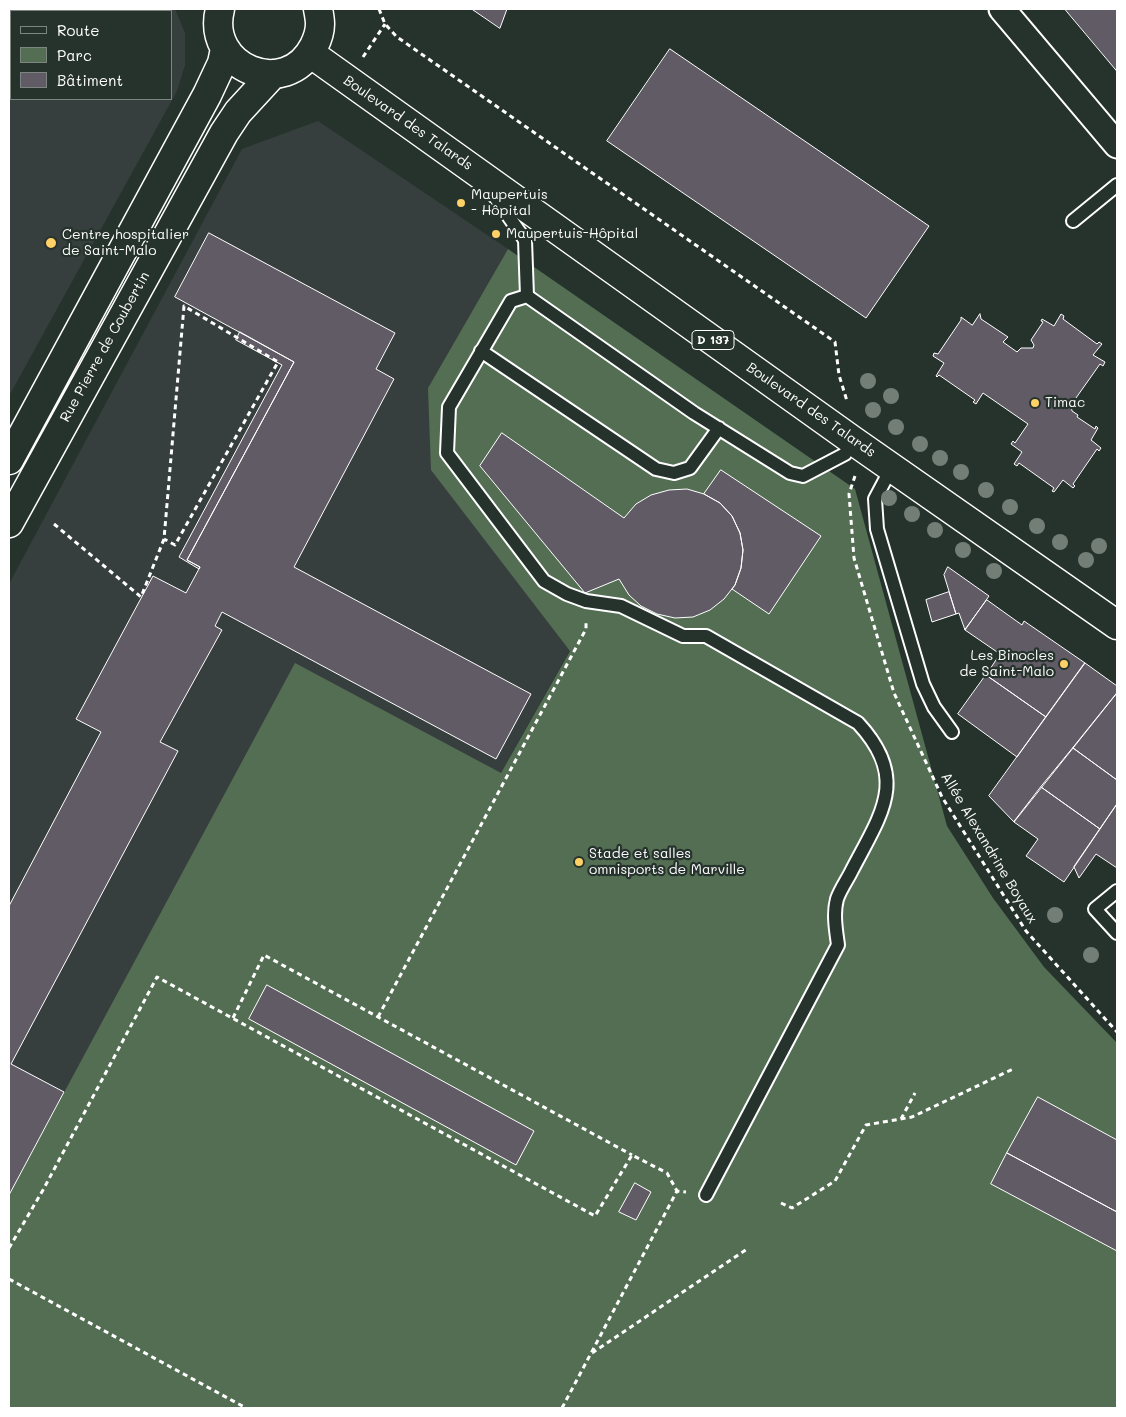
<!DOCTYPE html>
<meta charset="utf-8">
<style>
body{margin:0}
#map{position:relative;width:1126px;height:1417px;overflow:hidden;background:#26332d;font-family:Mali,sans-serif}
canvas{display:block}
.frame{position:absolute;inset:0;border:10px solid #fff;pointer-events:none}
.legend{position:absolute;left:10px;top:10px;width:162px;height:90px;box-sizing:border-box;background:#26332d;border:1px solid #7d8581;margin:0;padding:6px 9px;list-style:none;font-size:15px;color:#fff}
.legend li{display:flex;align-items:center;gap:10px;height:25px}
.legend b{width:25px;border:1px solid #7d8581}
</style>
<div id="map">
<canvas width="1126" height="1417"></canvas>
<div class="frame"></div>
<ul class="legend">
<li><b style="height:6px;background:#26332d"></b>Route</li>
<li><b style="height:14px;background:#546e54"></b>Parc</li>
<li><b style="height:14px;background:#605b64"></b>Bâtiment</li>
</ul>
</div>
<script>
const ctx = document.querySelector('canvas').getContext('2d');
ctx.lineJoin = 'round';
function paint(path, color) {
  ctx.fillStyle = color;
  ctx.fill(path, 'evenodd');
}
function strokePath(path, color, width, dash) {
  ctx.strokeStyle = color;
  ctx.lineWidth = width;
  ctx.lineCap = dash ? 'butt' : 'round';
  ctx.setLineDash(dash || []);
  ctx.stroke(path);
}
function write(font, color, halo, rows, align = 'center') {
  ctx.font = font + ' Mali,sans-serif';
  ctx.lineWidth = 4.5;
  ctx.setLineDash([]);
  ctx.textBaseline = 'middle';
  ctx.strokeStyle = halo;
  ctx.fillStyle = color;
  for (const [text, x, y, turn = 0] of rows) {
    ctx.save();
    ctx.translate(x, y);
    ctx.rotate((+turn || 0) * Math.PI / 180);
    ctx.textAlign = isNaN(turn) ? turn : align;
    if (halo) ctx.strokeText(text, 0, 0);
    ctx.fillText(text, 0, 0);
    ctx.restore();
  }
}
paint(new Path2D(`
 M9,9H175L185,33V65L177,91L9,396ZM11,11H171V99H11Z
 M318,121L508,249L428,388L570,650L501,773L64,1092L9,1195V584L242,149Z`), '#373f3e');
paint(new Path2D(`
 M508,249L855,489L947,826L993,898L1044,967L1117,1043V1408H9V1195L295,663L501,773L570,651L431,470L428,388Z`), '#546e54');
const building = new Path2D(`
 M472,9H507L500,28Z
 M1065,9H1117V71Z
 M670,49L929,226L866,318L607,141Z
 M209,233L395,333L376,369L394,379L294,567L531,694L496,759L222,612L215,626L222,630L160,742L178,751L11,1064L64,1092L9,1195V906L101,732L76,719L82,708L153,576L186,593L200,567L187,560L294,362L175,297Z
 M980,314L981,319L1008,337L1003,342L1017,352L1021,348H1033L1034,345L1031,340L1043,322L1041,321L1042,319L1054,326L1061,314L1064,316L1063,319L1097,344L1099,342L1102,344L1093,355L1105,362L1103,366L1100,364L1071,405L1072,411L1078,415L1077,417L1095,429L1096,426L1098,428L1091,440L1101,448L1099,451L1097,449L1073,484L1075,486L1073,488L1063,480L1054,492L1052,491L1054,488L1019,463L1017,466L1014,464L1022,452L1011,444L1013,441L1015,443L1028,424L983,393L976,404L973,402L975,400L939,375L937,377L936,376L944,363L933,356L934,353L938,354L961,320V317L972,325Z
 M240,332L294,362L187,560L200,567L199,569L179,557L282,365L236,340Z
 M502,433L624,518L636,504L651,495L669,490L687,489L704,494L720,503L732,516L740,533L743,550L741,568L735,585L724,599L710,610L693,617L675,618L657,614L641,606L629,595L619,579L585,593L480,466Z
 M721,470L821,536L769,614L732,589L735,585L741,568L743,550L740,533L732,516L720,503L704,494Z
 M948,567L989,596L965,630L959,613L956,614L944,575Z
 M949,592L956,614L932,622L926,600Z
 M987,600L1022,625L1024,621L1085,663L1046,717L986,675L1000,654L965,630Z
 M1085,663L1117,686V693L1014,822L989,796Z
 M986,675L1046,717L1017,757L958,714Z
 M1117,693V780L1073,748Z
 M1073,748L1117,780V804L1100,829L1041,787Z
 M1041,787L1100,829L1064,882L1026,856L1038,839L1014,822Z
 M1117,804V868L1096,854L1079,878L1074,867Z
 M267,985L534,1131L516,1165L249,1019Z
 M1038,1097L1117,1140V1212L1007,1153Z
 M1007,1153L1117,1212V1251L991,1184Z
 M635,1183L651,1192L636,1220L619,1212Z`);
paint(building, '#605b64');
strokePath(building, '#fff', 1);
const service = new Path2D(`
 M493,194L525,240L527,296
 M1073,221L1117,185
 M481,351L656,469L674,473L690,468L719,428
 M892,467L875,499L877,529L923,684L934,707L952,732
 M1117,891L1095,909L1117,933
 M706,1195L838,945C836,930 833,914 837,899C840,890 847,880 851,872C881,814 910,779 858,723L706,636H683L621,606L586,601L567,594L544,581L447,453L449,407L511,301L527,296L694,413L790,473L803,476L845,454L852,440`);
const minor = new Path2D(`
 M1002,9L1117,145`);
const primary = new Path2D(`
 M220,9C205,68 286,101 314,46C317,40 320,32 320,24C320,19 319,14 318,9
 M310,53L852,440L1117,625
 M9,460L207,95L222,63L225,49
 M9,523L224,133L238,112L273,74`);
strokePath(service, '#fff', 16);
strokePath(minor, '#fff', 29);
strokePath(primary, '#fff', 31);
strokePath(new Path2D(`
 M379,9L385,24L397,37L835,342L839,375L847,401
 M363,57L385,24
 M855,476L849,494L854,558L894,693L942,797L1026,931L1117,1032
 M54,524L141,597L164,539L184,306L278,362L175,545L164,539
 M378,1017L586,629V620
 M233,1018L264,955L632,1155
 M901,1119L915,1093
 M781,1203L792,1208L835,1181L866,1125L912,1117L1013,1069
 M9,1248L43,1190L157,977L595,1216L632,1155L667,1173L677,1191
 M9,1279L246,1408
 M592,1353L747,1249
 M562,1408L677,1191L686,1192`), '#fff', 3, [5, 4]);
strokePath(service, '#26332d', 12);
strokePath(minor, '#26332d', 25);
strokePath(primary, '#26332d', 28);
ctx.fillStyle = '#737f76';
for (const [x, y] of [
 [868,381],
 [891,396],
 [873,410],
 [896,427],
 [920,444],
 [940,458],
 [961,472],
 [986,490],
 [889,498],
 [1010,507],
 [912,514],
 [1037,526],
 [935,530],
 [1060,542],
 [1099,546],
 [963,550],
 [1086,560],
 [994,571],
 [1055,915],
 [1091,955]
]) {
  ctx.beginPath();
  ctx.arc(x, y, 8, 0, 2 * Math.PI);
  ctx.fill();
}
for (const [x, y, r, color] of [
 [461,203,5,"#ffd166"],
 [496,234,5,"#ffd166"],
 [51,243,6,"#ffd166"],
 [1035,403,5,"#ffd166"],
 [1064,664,5,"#ffd166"],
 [579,862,5,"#ffd166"]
]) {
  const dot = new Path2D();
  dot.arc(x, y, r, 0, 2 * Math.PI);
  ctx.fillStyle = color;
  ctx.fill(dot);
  strokePath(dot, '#26332d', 2);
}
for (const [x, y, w] of [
 [713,340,42]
]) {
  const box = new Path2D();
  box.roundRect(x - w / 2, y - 9.5, w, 19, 4);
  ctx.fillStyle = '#26332d';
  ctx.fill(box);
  strokePath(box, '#fff', 1);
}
write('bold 12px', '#fff', null, [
 ["D 137",713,340]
]);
write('14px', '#fff', '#26332d', [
 ["Boulevard des Talards",408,123,35],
 ["Rue Pierre de Coubertin",105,347,-61],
 ["Boulevard des Talards",811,410,35],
 ["Allée Alexandrine Boyaux",989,848,59]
]);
write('14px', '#fff', '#26332d', [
 ["Maupertuis",471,195],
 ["- Hôpital",471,211],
 ["Maupertuis-Hôpital",506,234],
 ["Centre hospitalier",62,235],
 ["de Saint-Malo",62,251],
 ["Timac",1045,403],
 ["Les Binocles",1054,656,"right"],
 ["de Saint-Malo",1054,672,"right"],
 ["Stade et salles",589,854],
 ["omnisports de Marville",589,870]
], 'left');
</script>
